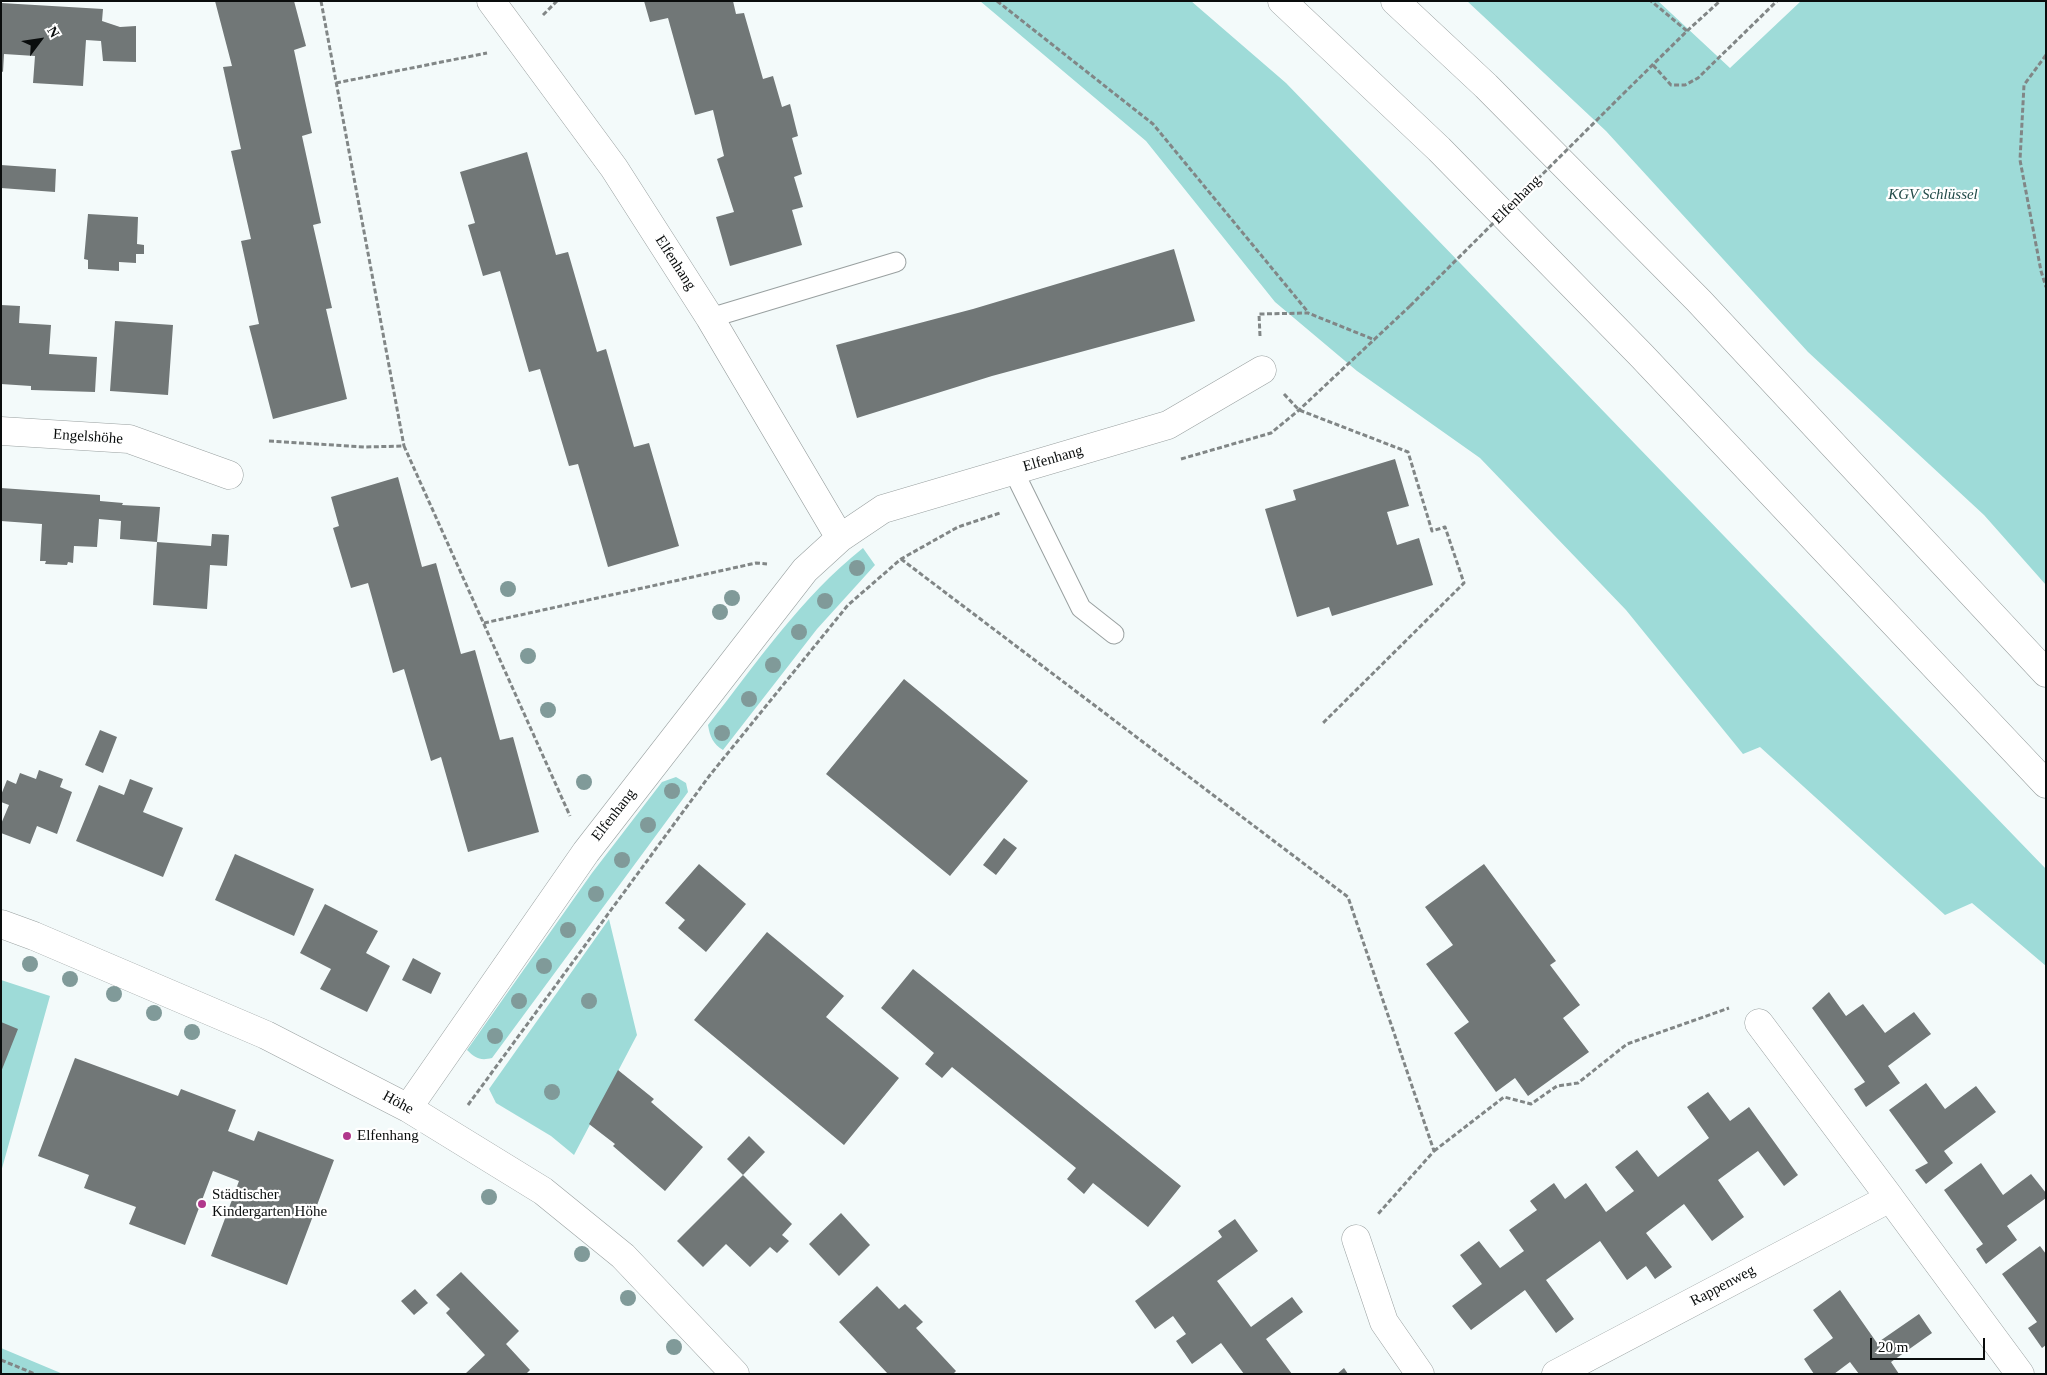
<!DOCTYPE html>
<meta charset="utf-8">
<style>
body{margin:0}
#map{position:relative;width:2047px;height:1375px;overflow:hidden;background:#f3fafa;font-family:"Times New Roman",serif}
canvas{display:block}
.frame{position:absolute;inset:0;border:2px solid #0a0d0d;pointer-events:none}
.north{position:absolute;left:15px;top:15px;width:50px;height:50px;-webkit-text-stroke:4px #fff;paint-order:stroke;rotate:59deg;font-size:14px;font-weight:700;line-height:20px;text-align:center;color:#0a0d0d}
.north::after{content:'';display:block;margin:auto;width:18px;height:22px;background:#0a0d0d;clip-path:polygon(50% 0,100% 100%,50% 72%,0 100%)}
.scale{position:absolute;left:1870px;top:1338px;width:115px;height:22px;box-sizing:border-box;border:2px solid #0a0d0d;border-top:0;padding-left:6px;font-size:15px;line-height:18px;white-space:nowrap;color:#0a0d0d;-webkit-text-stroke:4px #fff;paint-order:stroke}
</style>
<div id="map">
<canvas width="2047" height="1375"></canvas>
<div class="frame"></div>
<div class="north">N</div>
<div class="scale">20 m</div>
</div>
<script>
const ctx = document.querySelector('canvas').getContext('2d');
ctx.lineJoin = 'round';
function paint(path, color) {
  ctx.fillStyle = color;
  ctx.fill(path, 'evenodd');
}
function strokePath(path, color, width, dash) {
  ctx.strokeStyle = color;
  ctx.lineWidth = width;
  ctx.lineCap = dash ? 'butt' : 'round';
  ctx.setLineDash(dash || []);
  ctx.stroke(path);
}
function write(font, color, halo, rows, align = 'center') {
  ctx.font = font + ' "Times New Roman",serif';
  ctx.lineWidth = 4.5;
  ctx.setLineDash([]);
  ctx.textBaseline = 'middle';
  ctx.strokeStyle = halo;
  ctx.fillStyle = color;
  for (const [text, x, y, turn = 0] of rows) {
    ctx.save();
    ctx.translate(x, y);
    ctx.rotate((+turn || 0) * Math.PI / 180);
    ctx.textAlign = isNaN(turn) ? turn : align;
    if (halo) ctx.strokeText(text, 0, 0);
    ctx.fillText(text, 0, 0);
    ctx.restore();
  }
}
paint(new Path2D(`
 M980,1H1191L1286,83L2046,869V966L1972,903L1945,915L1760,747L1743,754L1626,610L1480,458L1357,371L1275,302L1146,141Z
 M1467,1H1658L1730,68L1801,1H2046V585L1984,515L1808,352L1606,131Z
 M863,548L875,565L817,629L723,750C713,744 710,737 708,725C756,664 801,597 863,548Z
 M676,777L686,783L688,792L492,1058C480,1061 475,1058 467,1050L592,873L662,782Z
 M609,919L637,1035L574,1155L551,1136L496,1103L489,1089Z
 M1,980L50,996L1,1172Z
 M1,1348L63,1374H1Z`), '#9edbd8');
paint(new Path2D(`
 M215,1H294L306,46L294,50L312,133L302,136L321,223L313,225L332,308L326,309L347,399L273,419L249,326L259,324L241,241L251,239L231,151L241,149L223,67L232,66Z
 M644,1H733L736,14L744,13L763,79L773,76L782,107L790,104L798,136L792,138L802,174L794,177L803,207L792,210L802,245L730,266L716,217L734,212L717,159L724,156L713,110L695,115L668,18L650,22Z
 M1,3L103,9L102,21L120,27L136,26V62L103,61L101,41L86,40L83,86L33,83L35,56L4,54L3,72L1,71Z
 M527,152L556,255L568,252L597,352L606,349L634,447L649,443L679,546L608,567L578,464L569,466L540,369L529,372L500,271L483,276L468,225L475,223L460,172Z
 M1,165L56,169L55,192L1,188Z
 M88,214L138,217L137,244L144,245V254H136V263L119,262V271L88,269V260L84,259Z
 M1174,249L1195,321L992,376L857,418L836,345L973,309Z
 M1,305L20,306L19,323L51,325L49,354L97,357L95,392L31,390V386L1,384Z
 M115,321L173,325L168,395L110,391Z
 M1395,459L1409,506L1387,512L1397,545L1419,538L1433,585L1332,616L1329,607L1297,617L1265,509L1296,500L1293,490Z
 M398,477L422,567L436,563L461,654L475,650L500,740L513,737L539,832L468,852L441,757L431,761L404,669L393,673L368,583L351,588L333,528L339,526L331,497Z
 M1,488L100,495V501L123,503L122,505L160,507L157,542L120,539L121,521L99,519L97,547L74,546L73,563L68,562L67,565L45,564L46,561H40L42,524L1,521Z
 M212,534L229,535L227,566L210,565L207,609L153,605L157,542L211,546Z
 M904,679L1028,781L950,876L826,774Z
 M100,730L117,737L103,773L85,765Z
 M39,770L63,779L60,787L72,792L57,834L37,826L30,844L1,833V824L9,805L1,802V795L7,780L16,784L20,773L36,779Z
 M130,779L153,788L143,812L183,828L163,877L76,841L99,785L124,795Z
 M1004,838L1017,848L996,875L983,865Z
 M235,854L314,889L294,936L215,900Z
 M699,864L746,904L706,952L678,928L685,920L665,903Z
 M1484,864L1556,961L1550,965L1580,1005L1563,1018L1589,1052L1528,1096L1515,1078L1496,1092L1454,1033L1469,1022L1426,964L1453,945L1425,907Z
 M325,904L378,931L366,953L390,966L367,1012L320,989L331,969L300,953Z
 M767,932L844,996L826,1017L899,1078L844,1145L694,1020Z
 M413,958L441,973L431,994L402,980Z
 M913,969L1181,1186L1148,1227L1093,1183L1084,1194L1067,1179L1076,1168L952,1067L942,1078L925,1064L934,1053L881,1008Z
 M1829,992L1846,1016L1863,1004L1885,1033L1914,1012L1931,1034L1888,1066L1900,1083L1866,1107L1854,1089L1865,1082L1812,1008Z
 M1,1022L18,1029L1,1072Z
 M75,1058L178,1096L181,1089L236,1110L228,1131L254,1141L258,1131L334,1160L287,1285L211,1256L239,1181L213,1171L185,1245L129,1224L136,1207L84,1188L89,1175L38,1156Z
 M618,1070L654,1099L651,1102L703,1147L665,1191L613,1146L615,1144L589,1124Z
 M1926,1083L1945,1109L1976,1086L1996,1112L1944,1151L1953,1163L1926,1184L1915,1170L1928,1163L1889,1110Z
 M1708,1092L1730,1121L1749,1107L1798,1175L1784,1186L1758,1151L1718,1180L1744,1217L1712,1241L1684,1204L1646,1233L1672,1267L1655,1279L1646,1266L1627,1280L1600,1241L1546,1280L1574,1319L1556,1333L1525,1290L1471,1330L1452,1306L1482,1284L1460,1255L1479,1241L1500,1268L1524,1251L1509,1230L1537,1210L1530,1201L1554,1183L1565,1199L1586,1183L1606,1212L1634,1191L1615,1167L1637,1150L1658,1177L1709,1138L1687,1107Z
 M749,1136L765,1152L743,1175L727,1159Z
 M1981,1163L2003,1195L2031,1174L2046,1193V1198L2007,1226L2017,1240L1986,1264L1976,1249L1983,1244L1944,1190Z
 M743,1175L792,1224L782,1235L789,1241L777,1253L770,1247L750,1267L726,1244L703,1267L677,1241Z
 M841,1213L870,1245L839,1276L809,1244Z
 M1235,1219L1258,1251L1217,1281L1251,1327L1292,1297L1303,1312L1266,1339L1292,1374H1244L1221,1343L1192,1364L1176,1341L1186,1334L1173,1316L1155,1329L1135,1301L1222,1237L1218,1231Z
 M2040,1246L2046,1254V1345L2042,1348L2028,1328L2037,1322L2002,1274Z
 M461,1272L519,1331L506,1344L530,1370L526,1374H465L485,1355L446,1313L450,1309L436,1295Z
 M877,1286L899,1309L905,1304L923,1322L916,1328L956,1371L953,1374H888L839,1322Z
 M415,1289L428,1303L414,1315L401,1301Z
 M1840,1290L1877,1343L1919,1314L1932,1333L1891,1362L1899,1374H1859L1850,1362L1834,1374H1814L1804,1359L1833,1338L1813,1310Z
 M1344,1368L1348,1374H1337Z`), '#717777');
const service = new Path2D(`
 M710,318L896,262
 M1013,470L1081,608L1114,634`);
const minor = new Path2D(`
 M491,1L614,168L710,318L840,538L883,509L1168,425L1262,370
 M1,431L129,439L229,475
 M1,924L34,936L266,1035L408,1108L543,1191L623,1256L735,1374
 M408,1108L586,852L805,570L840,538
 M1890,1198L2020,1374
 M1356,1239L1384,1322L1420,1374
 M1556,1374L1890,1198L1759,1023`);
const motorway = new Path2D(`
 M1282,1L1439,149L1641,355L2046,784
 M1395,1L1486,86L1699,301L2046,673`);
strokePath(service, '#99a0a0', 21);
strokePath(minor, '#99a0a0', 29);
strokePath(motorway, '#99a0a0', 29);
strokePath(new Path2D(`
 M321,1L404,446
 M997,1L1153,124L1308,312
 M543,15L557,1
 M1687,31L1720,1
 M2046,55L2024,85L2020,160L2041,271L2046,287
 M1653,65L1671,85H1685L1698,78L1777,1
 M336,83L487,53
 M1623,94L1687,31L1651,1
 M1260,336L1259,314L1308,313L1375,340
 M1284,394L1299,410L1408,452L1432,531L1445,527L1464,583L1322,724
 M269,441L364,447L404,446L570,816
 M1181,459L1271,433L1299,410L1410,306
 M901,559L1348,897L1434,1151L1378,1214
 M484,623L756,563L767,564
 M468,1105L710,775L848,605L901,559L958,527L1000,513
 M1434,1151L1504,1097L1531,1104L1557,1086L1578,1083L1627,1044L1729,1008
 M1,1360L35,1374`), '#818686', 3, [5, 2.5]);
strokePath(service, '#fff', 19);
strokePath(minor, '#fff', 28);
strokePath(motorway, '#fff', 28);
strokePath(new Path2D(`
 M1410,306L1623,94`), '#818686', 3, [5, 2.5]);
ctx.fillStyle = '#809a99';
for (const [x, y] of [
 [857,568],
 [508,589],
 [732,598],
 [825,601],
 [720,612],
 [799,632],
 [528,656],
 [773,665],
 [749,699],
 [548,710],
 [722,733],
 [584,782],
 [672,791],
 [648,825],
 [622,860],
 [596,894],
 [568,930],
 [30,964],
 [544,966],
 [70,979],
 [114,994],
 [519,1001],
 [589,1001],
 [154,1013],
 [192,1032],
 [495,1036],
 [552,1092],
 [489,1197],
 [582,1254],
 [628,1298],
 [674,1347]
]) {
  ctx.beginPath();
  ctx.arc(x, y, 8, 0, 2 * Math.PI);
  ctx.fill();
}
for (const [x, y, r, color] of [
 [347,1136,5,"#b1388c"],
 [202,1204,5,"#b1388c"]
]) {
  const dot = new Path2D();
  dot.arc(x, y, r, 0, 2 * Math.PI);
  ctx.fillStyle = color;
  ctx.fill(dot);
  strokePath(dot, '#fff', 2);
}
write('italic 15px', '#224b49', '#fff', [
 ["KGV Schlüssel",1933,195]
]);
write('15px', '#0a0d0d', '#fff', [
 ["Elfenhang",1517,200,-45],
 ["Elfenhang",675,263,57],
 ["Engelshöhe",88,437,4],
 ["Elfenhang",1053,459,-16],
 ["Elfenhang",614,815,-52],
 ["Höhe",398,1103,28],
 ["Rappenweg",1723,1286,-28]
]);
write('15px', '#0a0d0d', '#fff', [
 ["Elfenhang",357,1136],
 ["Städtischer",212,1195],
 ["Kindergarten Höhe",212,1212]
], 'left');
</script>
